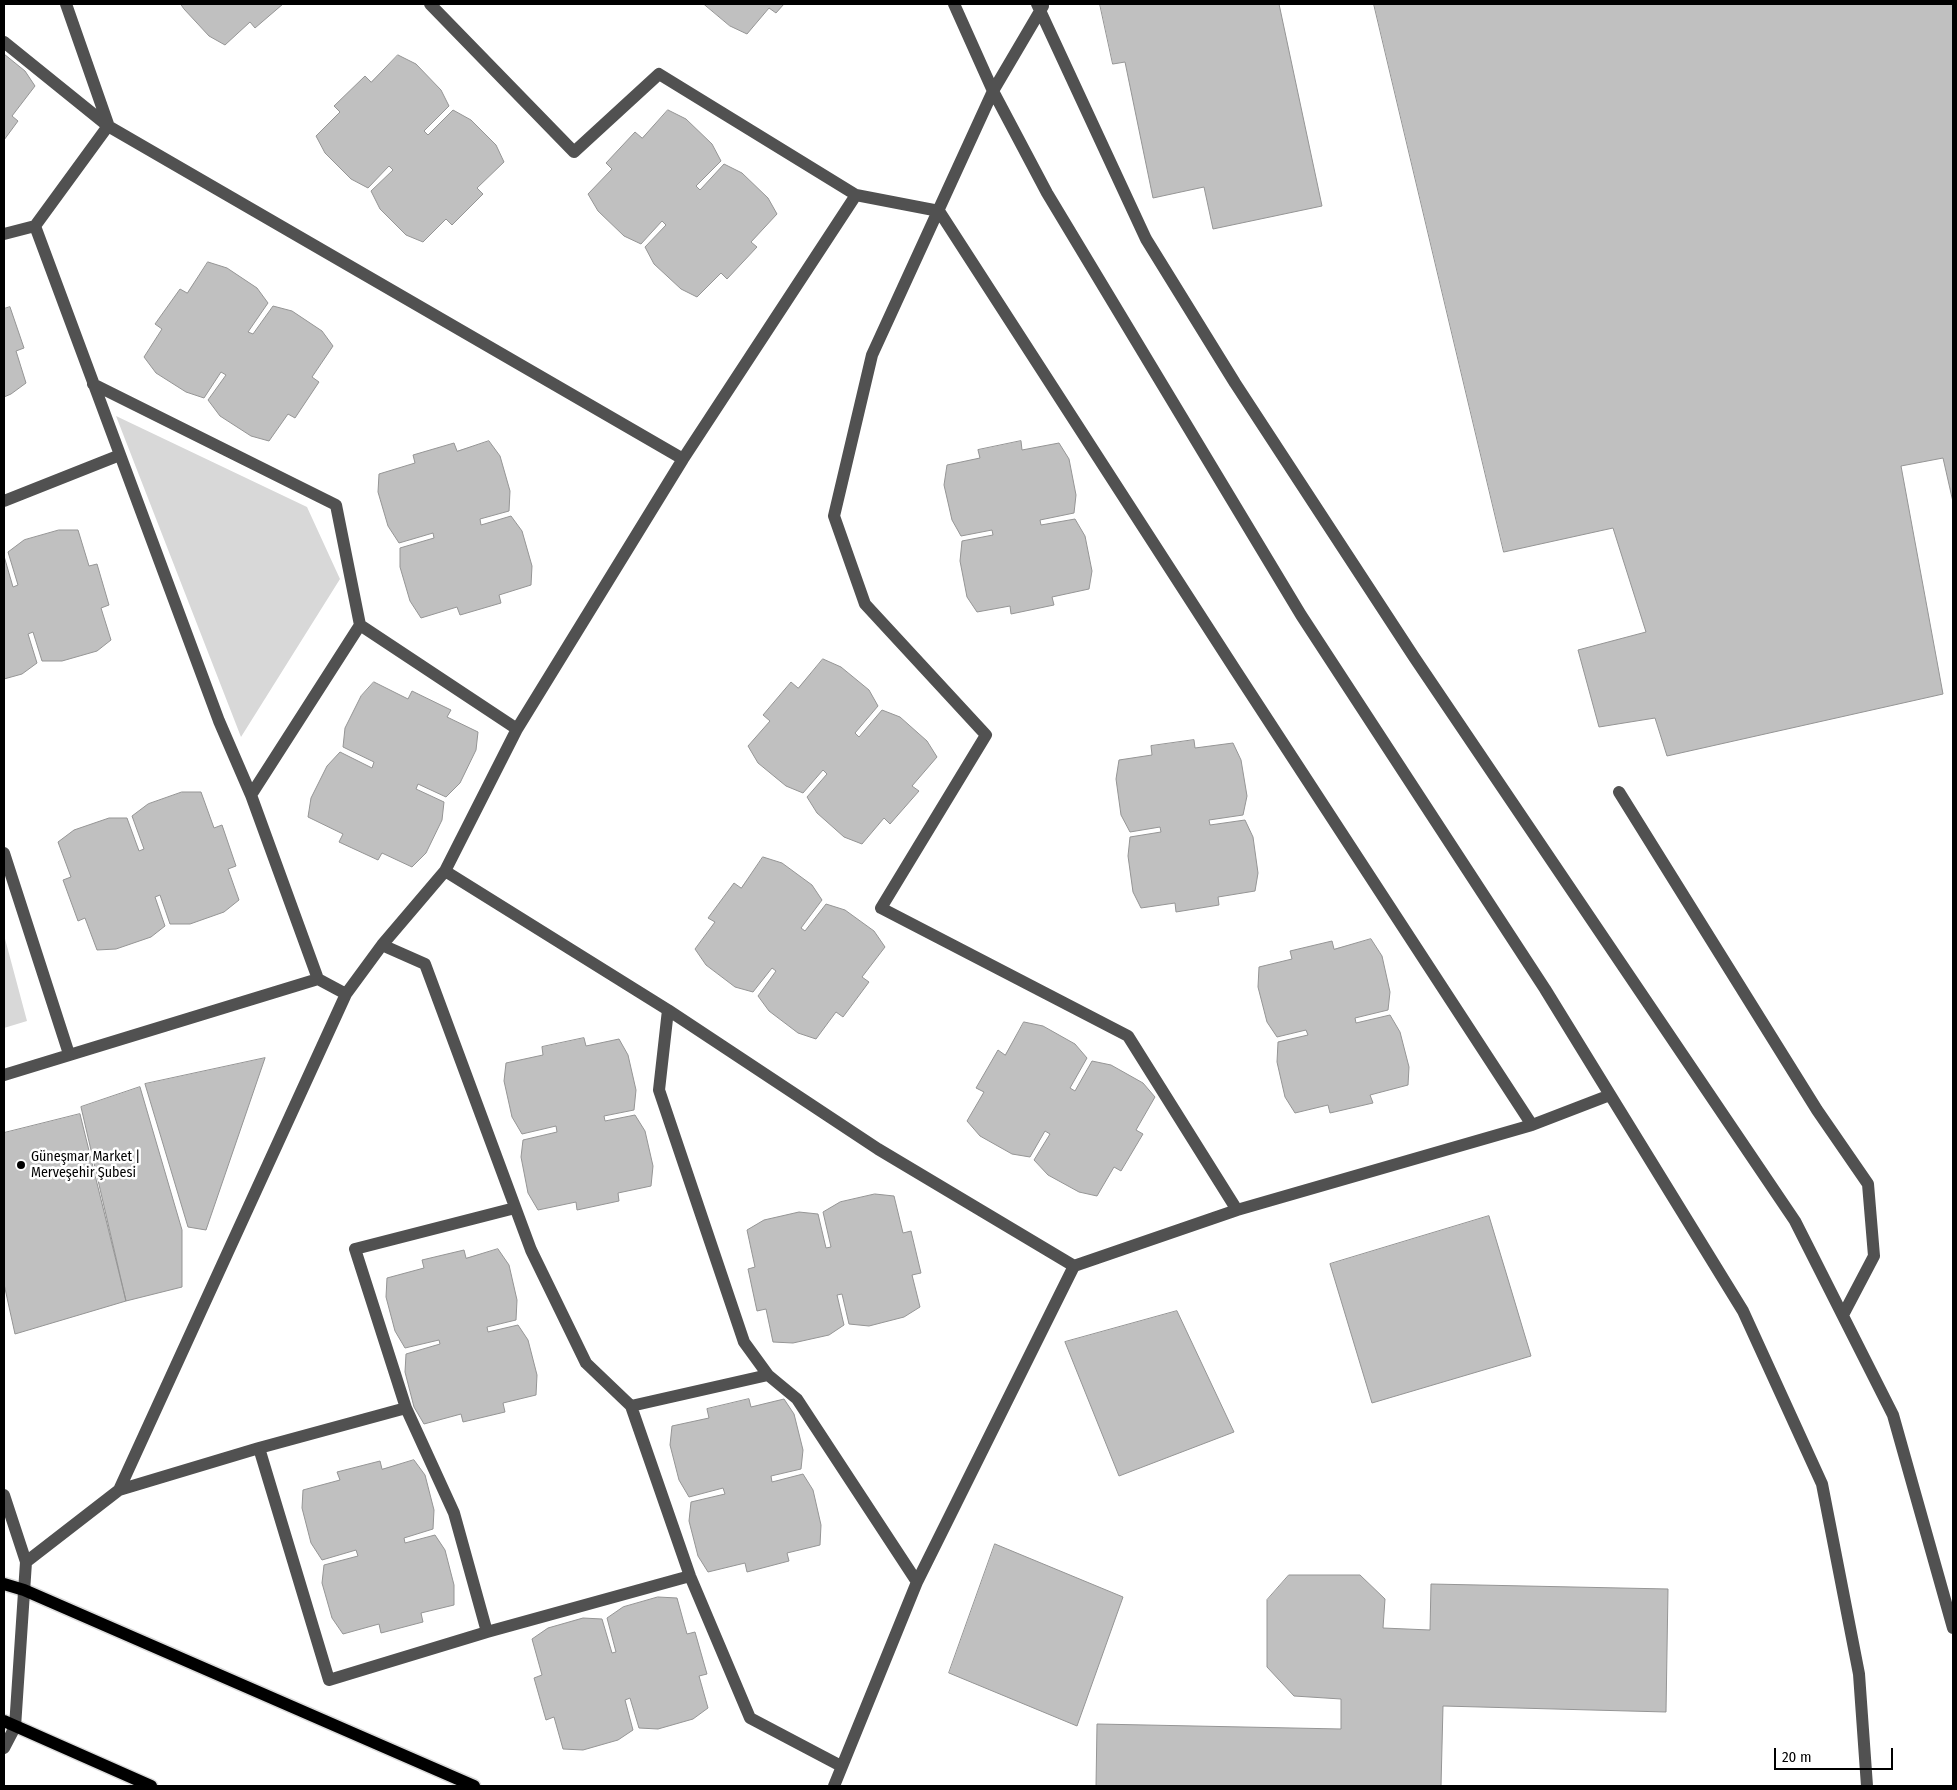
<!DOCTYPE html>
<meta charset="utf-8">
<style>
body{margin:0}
#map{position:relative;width:1957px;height:1790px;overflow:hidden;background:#fff;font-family:"Fira Sans Condensed",sans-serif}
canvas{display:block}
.frame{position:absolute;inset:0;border:5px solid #000;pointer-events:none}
.scale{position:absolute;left:1774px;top:1748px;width:119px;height:22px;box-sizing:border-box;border:2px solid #000;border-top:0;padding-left:6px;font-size:15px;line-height:18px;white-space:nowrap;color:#000;-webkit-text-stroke:4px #fff;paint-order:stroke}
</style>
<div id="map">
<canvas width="1957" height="1790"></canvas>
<div class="frame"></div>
<div class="scale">20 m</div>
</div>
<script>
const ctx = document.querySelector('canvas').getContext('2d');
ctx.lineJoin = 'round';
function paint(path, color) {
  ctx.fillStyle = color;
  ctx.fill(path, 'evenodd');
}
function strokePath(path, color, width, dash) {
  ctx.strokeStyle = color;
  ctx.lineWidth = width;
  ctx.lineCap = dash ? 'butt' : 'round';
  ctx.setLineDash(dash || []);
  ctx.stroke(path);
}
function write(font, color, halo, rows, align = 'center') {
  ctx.font = font + ' "Fira Sans Condensed",sans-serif';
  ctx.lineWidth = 5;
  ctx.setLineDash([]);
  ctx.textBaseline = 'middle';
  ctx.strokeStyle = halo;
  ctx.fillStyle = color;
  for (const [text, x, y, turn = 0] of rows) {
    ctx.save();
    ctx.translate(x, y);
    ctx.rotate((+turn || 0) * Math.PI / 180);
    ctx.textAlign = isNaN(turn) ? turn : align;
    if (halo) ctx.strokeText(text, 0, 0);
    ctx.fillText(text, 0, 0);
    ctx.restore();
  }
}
paint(new Path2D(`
 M116,416L307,507L340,579L241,737Z
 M4,935L27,1021L4,1028Z`), '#d8d8d8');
const building = new Path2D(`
 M181,4H283L255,28L250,22L225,45L209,36L184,9Z
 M704,4H784L776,13L769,8L747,34L730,26Z
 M1100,4H1279L1322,206L1213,229L1204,187L1153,198L1125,62L1113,64Z
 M1374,4H1953V502L1943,458L1901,466L1943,694L1667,756L1655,718L1599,727L1578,650L1646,632L1613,528L1504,552Z
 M4,54L25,71L35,86L12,116L18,121L4,140Z
 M398,55L416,64L441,90L449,106L424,131L428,135L453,110L471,120L496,145L504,162L477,188L483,194L452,225L446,219L423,242L406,235L380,209L371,191L393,170L389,166L368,188L351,179L325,153L316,136L340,112L334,106L365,76L371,82Z
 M668,110L686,119L712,144L721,161L696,186L700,190L724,164L742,173L768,198L777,214L751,242L757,247L727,279L721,273L697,297L681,289L654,264L645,247L666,225L662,221L641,244L624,236L598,211L588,194L612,169L606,163L635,132L642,138Z
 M208,262L227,268L257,288L268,303L248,332L253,334L273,306L292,311L322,331L333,346L312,377L319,382L295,418L288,414L269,441L251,436L220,416L208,400L226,375L221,372L204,398L186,392L156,373L144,357L162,329L155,324L180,289L187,293Z
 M10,307L24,348L16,351L26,383L11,394L4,397V309Z
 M489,441L500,456L510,491L509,511L480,519L481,525L511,516L522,531L532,566L531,585L499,595L501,603L460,615L457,607L421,618L410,601L400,567V548L434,538L433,533L399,543L388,526L378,492L379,474L415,463L413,455L454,443L457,451Z
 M1021,441L1022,450L1059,443L1069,459L1076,495L1074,513L1040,520L1041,525L1075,519L1085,536L1092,571L1089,589L1052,597L1054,605L1011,614L1010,606L977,612L967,597L960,561L962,541L993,535L992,530L961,536L952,520L944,485L947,465L980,458L978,450Z
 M59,530H78L89,566L97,564L109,605L101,608L111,640L97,651L62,661H42L33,632L28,634L37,663L22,674L4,679V556L13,587L18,585L8,552L24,540Z
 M823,659L841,667L869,690L878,706L855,733L859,737L882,710L900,717L927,741L937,757L912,786L919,791L890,824L884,818L862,844L844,837L817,813L807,797L827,774L823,770L803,793L786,786L758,763L748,746L770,721L763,715L791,682L798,688Z
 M374,682L408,699L412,691L451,710L447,717L478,732L476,750L460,783L446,797L418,784L416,789L444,802L442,820L426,853L412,867L382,853L378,860L339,842L343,834L308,817L311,798L327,766L340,752L372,768L374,762L343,747L345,728L361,696Z
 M1194,740L1195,748L1233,743L1241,760L1247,796L1243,815L1209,820L1210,825L1245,820L1253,837L1258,873L1255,891L1218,897L1219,905L1176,912L1175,903L1141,908L1133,892L1128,856L1130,837L1161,832L1160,827L1130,832L1121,815L1116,779L1119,760L1152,755L1151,746Z
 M182,792H201L214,828L222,825L236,866L228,869L239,900L224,912L190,924H170L160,895L155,897L165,926L151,937L116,949L97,950L85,918L78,921L63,880L71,877L58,842L74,830L109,818H127L139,851L144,849L132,816L148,804Z
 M763,857L782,863L812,885L822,900L801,928L805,931L826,904L845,910L874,931L885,947L862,977L869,982L843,1017L836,1012L816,1039L798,1033L769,1011L758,996L776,971L772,968L753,992L735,987L706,965L695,949L715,922L708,918L734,883L741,888Z
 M1371,939L1382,956L1390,992L1388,1010L1355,1018L1356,1023L1390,1015L1400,1032L1409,1067L1408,1085L1370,1095L1373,1103L1330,1113L1328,1105L1295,1113L1285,1097L1277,1062L1278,1042L1308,1035L1306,1030L1277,1037L1267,1022L1258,987L1259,967L1292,959L1290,951L1332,941L1334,949Z
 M1024,1022L1043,1026L1075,1044L1087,1058L1070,1088L1075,1091L1092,1061L1111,1065L1143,1083L1155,1097L1136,1130L1143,1134L1121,1171L1114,1167L1097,1196L1079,1192L1048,1175L1034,1160L1050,1134L1045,1131L1030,1157L1012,1154L980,1136L967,1121L984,1092L976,1088L998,1050L1005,1055Z
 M584,1038L586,1046L619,1039L628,1055L636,1090L634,1110L604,1116L605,1121L635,1115L645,1131L653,1166L651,1186L618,1193L619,1201L577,1210L576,1202L538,1210L528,1193L521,1157L523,1140L557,1132L556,1126L522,1134L512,1117L504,1081L506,1063L543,1055L542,1047Z
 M265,1058L206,1230L188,1227L145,1084Z
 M140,1087L182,1230V1287L126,1301L81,1107Z
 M80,1114L126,1301L15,1334L4,1284V1133Z
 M875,1194L894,1196L903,1233L911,1231L921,1273L912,1275L920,1307L904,1317L869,1326L849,1324L842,1294L837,1295L844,1325L829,1335L793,1343L773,1342L766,1309L757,1311L748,1269L755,1267L747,1230L764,1220L799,1212L818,1214L826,1248L831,1247L823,1212L840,1202Z
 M1489,1216L1531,1356L1372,1403L1330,1264Z
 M498,1249L509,1265L517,1300L516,1320L487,1327L488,1332L518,1325L528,1340L537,1375L536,1395L503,1403L505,1412L463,1422L461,1414L424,1424L414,1407L405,1372L406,1354L440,1344L439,1340L405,1348L395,1331L386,1297L387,1278L424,1268L422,1260L464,1250L466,1258Z
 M1177,1311L1234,1432L1119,1476L1065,1342Z
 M749,1399L751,1407L784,1399L794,1414L803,1450L801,1469L771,1476L772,1482L803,1474L813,1490L821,1525L820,1545L787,1553L789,1561L747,1572L745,1563L708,1572L698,1556L689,1521L691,1502L725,1494L723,1488L689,1497L679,1480L670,1445L672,1426L709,1418L707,1409Z
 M414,1460L425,1475L434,1510L433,1529L404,1538L405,1543L435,1535L445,1550L454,1585V1605L421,1613L423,1622L381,1633L379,1624L343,1634L332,1618L322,1583L324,1565L358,1556L356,1550L322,1560L311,1543L302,1508L303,1490L340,1480L337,1472L380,1461L382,1469Z
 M995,1544L1123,1597L1077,1726L949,1673Z
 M1289,1575H1360L1385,1599L1383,1628L1430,1630L1431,1584L1668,1589L1666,1712L1443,1706L1441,1786H1096L1097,1724L1341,1729V1699L1294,1696L1267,1667V1600Z
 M658,1597L677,1598L687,1634L695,1632L707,1674L699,1676L708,1708L693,1719L658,1729L639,1728L630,1698L625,1700L633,1730L618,1740L583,1750L563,1749L554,1717L546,1720L534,1678L542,1675L532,1639L548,1628L583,1618L602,1619L612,1653L616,1652L607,1618L623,1607Z`);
paint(building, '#c0c0c0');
strokePath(building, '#959595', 1);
const major = new Path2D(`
 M4,1584L24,1590L474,1786
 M4,1721L151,1786`);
strokePath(major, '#dbdbdb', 15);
strokePath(new Path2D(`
 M66,4L108,124
 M430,4L574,152L659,74L856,195L939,211L1236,671L1532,1125
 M954,4L993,91L1047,193L1301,615L1545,989L1743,1311L1822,1484L1859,1674L1867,1786
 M1037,4L1146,239L1235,383L1414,657L1795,1221L1893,1415L1953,1628
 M1043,6L993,91L872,355L834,516L865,604L986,735L881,908L1128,1036L1237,1210
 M4,42L108,126L683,459
 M35,226L219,721L251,795L318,979L346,994
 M4,234L35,226L108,126
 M93,384L336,505L360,625L251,795
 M4,501L120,455
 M360,625L517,729
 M1619,792L1817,1110L1868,1184L1874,1256L1843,1315
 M4,853L69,1054
 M445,871L668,1010L878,1149L1074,1266
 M382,945L425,964L531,1250L586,1363L631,1406L690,1576L750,1718L841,1766
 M668,1010L659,1090L744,1342L768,1375
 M4,1075L318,979
 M631,1406L768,1375L797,1399L917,1582
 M259,1448L329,1680L487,1632L690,1576
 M119,1490L259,1448L406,1408
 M4,1495L26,1562L15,1727L4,1748
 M26,1562L119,1490L346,994L382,945L445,871L517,729L683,459L856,195
 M487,1632L454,1513L406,1408L355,1249L515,1208
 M834,1786L917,1582L1074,1266L1237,1210L1532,1125L1610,1095`), '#515151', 12);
strokePath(major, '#000', 12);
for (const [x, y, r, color] of [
 [21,1165,5,"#000"]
]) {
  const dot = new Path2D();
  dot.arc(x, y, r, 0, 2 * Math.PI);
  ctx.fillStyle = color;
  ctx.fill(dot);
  strokePath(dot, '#fff', 2);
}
write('14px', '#000', '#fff', [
 ["Güneşmar Market |",31,1157],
 ["Merveşehir Şubesi",31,1173]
], 'left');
</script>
